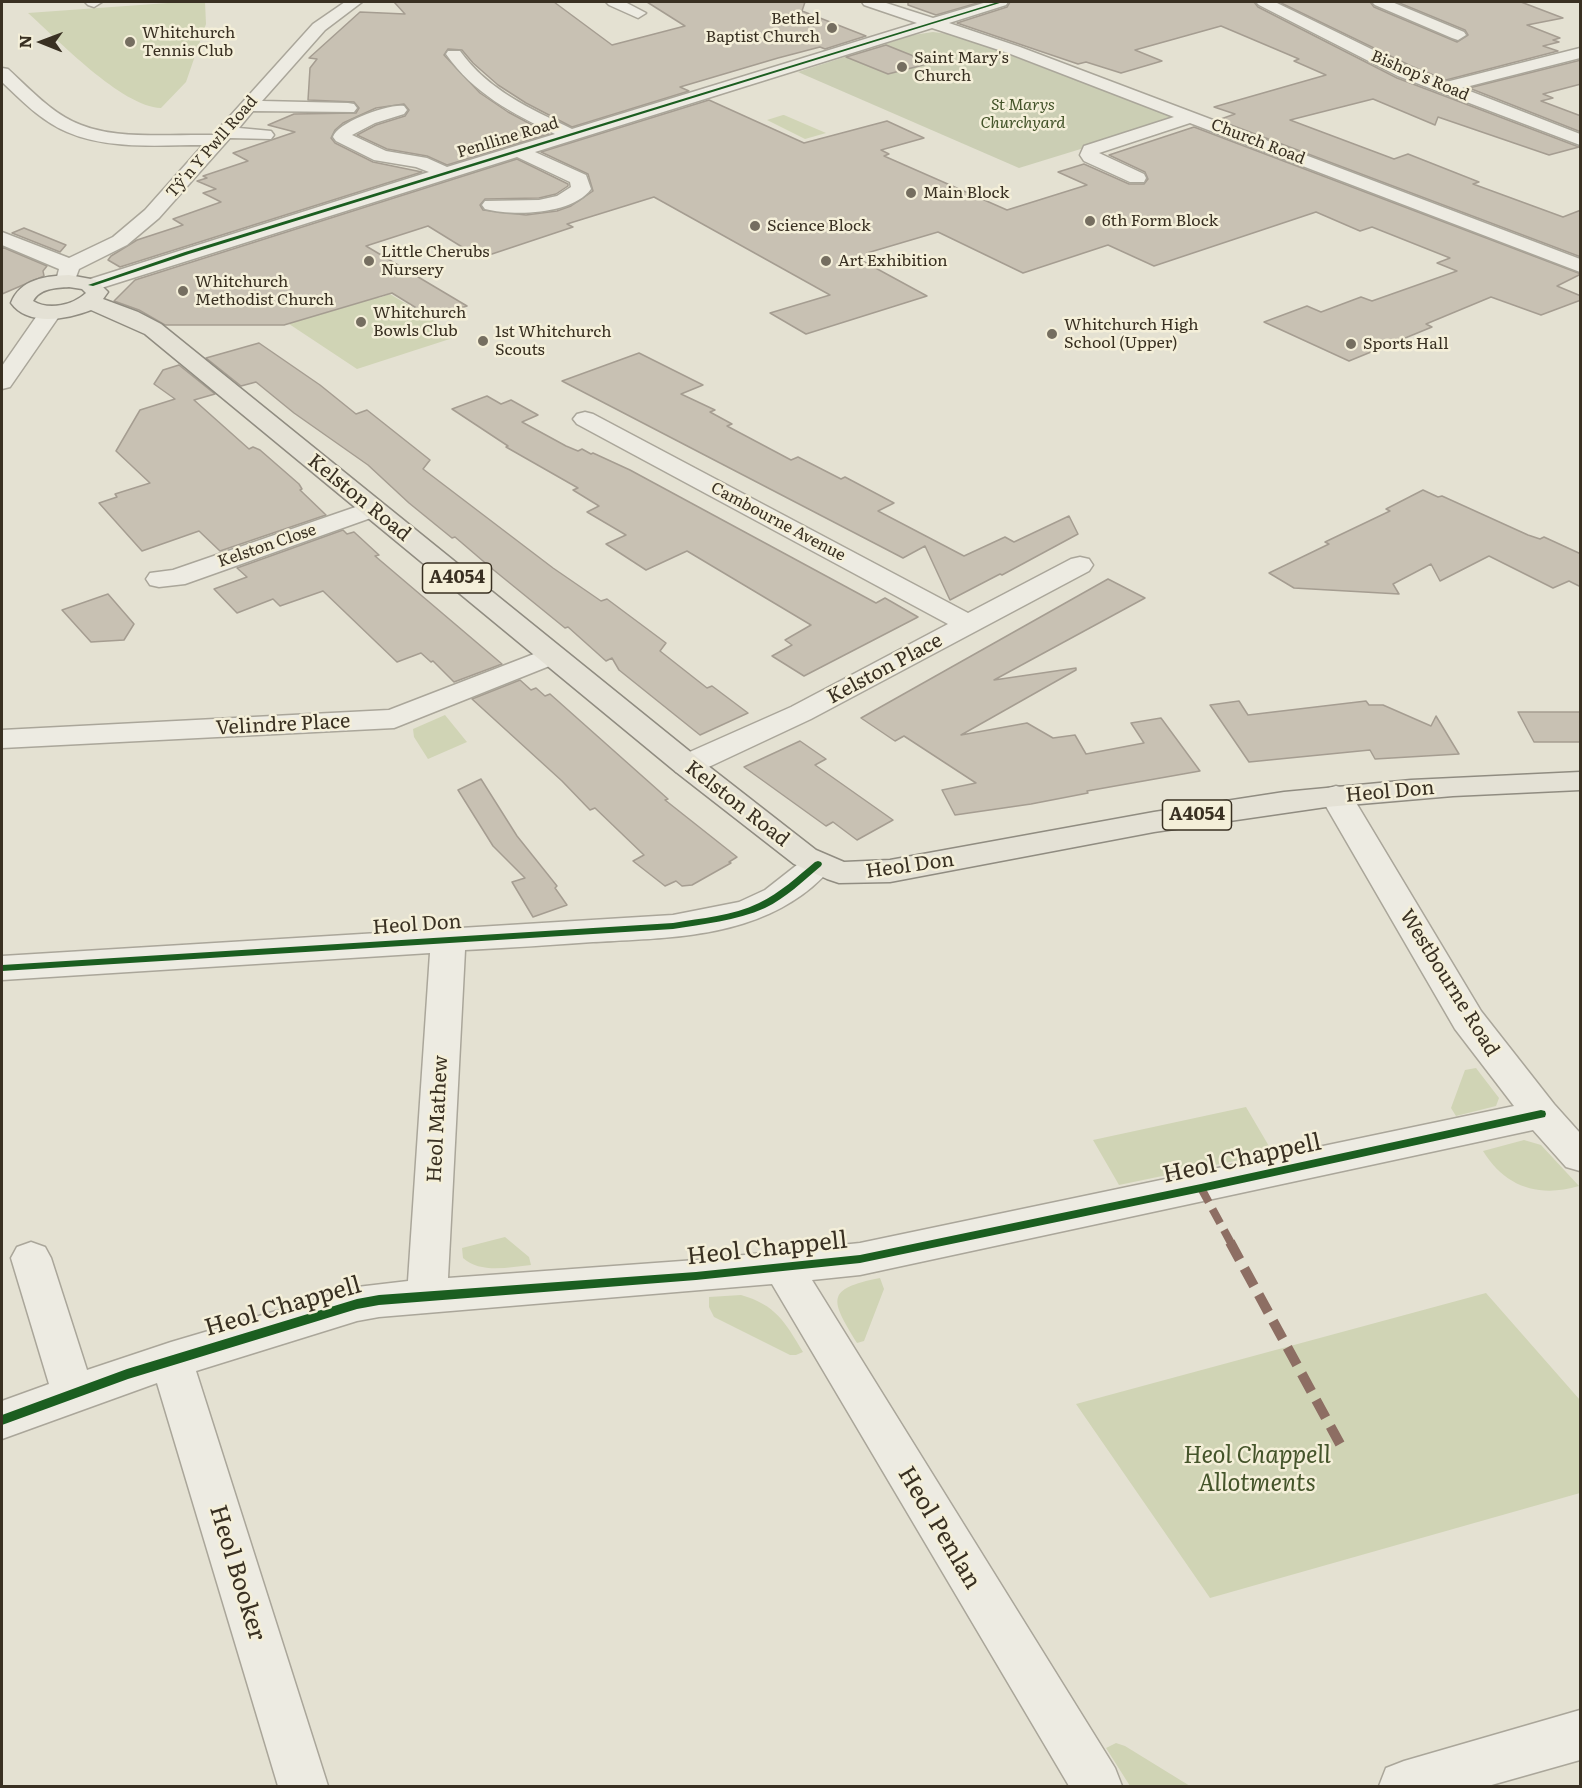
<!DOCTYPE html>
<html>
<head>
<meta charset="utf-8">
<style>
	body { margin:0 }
	#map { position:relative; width:1582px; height:1788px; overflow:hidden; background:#e4e1d2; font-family:Literata,serif }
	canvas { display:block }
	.frame { position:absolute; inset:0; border:3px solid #393022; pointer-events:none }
	.north { position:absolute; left:12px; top:12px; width:60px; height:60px; -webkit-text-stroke:4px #f4efd9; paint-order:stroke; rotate:271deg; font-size:16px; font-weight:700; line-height:24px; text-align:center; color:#393022 }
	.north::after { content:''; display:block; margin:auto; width:21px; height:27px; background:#393022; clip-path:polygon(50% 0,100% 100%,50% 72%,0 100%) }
</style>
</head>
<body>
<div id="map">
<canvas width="1582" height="1788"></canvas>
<div class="frame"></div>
<div class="north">N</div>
</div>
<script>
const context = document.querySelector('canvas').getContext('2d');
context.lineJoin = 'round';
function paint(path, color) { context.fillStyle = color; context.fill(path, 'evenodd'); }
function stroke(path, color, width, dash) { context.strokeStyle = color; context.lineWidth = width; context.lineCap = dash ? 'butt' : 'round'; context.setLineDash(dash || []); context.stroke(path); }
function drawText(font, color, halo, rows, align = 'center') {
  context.font = font + ' Literata,serif'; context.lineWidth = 5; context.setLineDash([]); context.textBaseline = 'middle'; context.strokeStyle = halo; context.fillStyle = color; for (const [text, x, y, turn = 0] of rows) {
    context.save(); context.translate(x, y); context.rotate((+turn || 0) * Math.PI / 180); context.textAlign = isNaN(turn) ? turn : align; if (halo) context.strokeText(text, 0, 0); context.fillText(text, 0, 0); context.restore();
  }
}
const green = new Path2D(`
	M 182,2 L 205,2 L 206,24 L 186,82 L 161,108 C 122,107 57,39 28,13 Z
	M 783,115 L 784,115 L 826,133 L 805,139 L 767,120 Z
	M 360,285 L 379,298 L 390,294 L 459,336 L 357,369 L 274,314 Z
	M 445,715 L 467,742 L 428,759 L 414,737 L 413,729 Z
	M 1476,1068 L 1499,1098 L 1496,1106 L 1456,1116 L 1451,1108 L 1465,1070 Z
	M 1246,1107 L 1273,1153 L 1119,1185 L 1093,1140 Z
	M 1524,1140 L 1541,1145 L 1579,1186 C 1539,1198 1505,1187 1483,1151 Z
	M 505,1237 L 529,1257 L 531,1265 C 509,1267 481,1274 463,1258 L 462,1248 Z
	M 880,1278 L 884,1289 L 864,1341 L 857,1343 C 831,1300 824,1289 880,1278 Z
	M 1486,1293 L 1580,1400 L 1580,1493 L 1210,1598 L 1076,1404 Z
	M 741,1295 C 776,1305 785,1322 803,1352 L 796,1355 L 790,1355 L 714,1317 L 709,1307 L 709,1297 Z
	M 1116,1743 L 1125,1746 L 1190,1786 L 1130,1786 L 1106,1748 Z`);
const cemetery = new Path2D(`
	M 933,32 L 957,35 L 1178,119 L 1019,168 L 798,72 L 913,35 Z`);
const building = new Path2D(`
	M 394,2 L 554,2 L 612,45 L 685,26 L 647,2 L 805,2 L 802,11 L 866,36 L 825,49 L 820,47 L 778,58 L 680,87 L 689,91 L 572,127 L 526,103 L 498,85 L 473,63 L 462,50 L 448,49 L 444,55 L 480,93 L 508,112 L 549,134 L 447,165 L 427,156 L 387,149 L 357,135 L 376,125 L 405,116 L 409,110 L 404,104 L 376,108 L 343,123 L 335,130 L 331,138 L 335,143 L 373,162 L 422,172 L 120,267 L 108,260 L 111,256 L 137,240 L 183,225 L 173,219 L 221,202 L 203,193 L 216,189 L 197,181 L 207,178 L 203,176 L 248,161 L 233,153 L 295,132 L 268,125 L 294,114 L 356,113 L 359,108 L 354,102 L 308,100 L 310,68 L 317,59 L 309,58 L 360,12 L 405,14 Z
	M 908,2 L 981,2 L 936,15 L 908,5 Z
	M 1010,2 L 1254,2 L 1258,7 L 1397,78 L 1579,147 L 1549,155 L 1438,117 L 1435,125 L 1373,99 L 1290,120 L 1394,159 L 1408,154 L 1479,182 L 1473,184 L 1563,217 L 1581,210 L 1581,257 L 1218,120 L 1235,114 L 1214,107 L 1326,75 L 1294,61 L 1299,59 L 1221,26 L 1135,50 L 1162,61 L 1121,73 L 1086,62 L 1078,64 L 957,23 L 1007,7 Z
	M 1279,2 L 1370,2 L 1374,7 L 1457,42 L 1468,35 L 1465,30 L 1397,2 L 1521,2 L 1563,18 L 1527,25 L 1560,38 L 1553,40 L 1559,42 L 1543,46 L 1558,51 L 1446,80 L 1411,66 Z
	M 886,45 L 931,63 L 888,74 L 846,57 Z
	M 1581,60 L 1581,84 L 1543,94 L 1553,98 L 1541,101 L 1581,116 L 1581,132 L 1469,88 Z
	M 709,100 L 804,143 L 887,121 L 924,138 L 881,150 L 889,154 L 884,156 L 1007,210 L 1087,185 L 1058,172 L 1084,164 L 1129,184 L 1144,184 L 1148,179 L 1145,172 L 1109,155 L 1194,127 L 1581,274 L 1557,286 L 1581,296 L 1581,300 L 1541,315 L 1491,297 L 1426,324 L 1432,327 L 1349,361 L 1264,322 L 1307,306 L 1321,312 L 1361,297 L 1372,301 L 1457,271 L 1437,263 L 1450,258 L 1372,227 L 1360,231 L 1316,212 L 1154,266 L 1108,245 L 1023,273 L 938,232 L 867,253 L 871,256 L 859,259 L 927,296 L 806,334 L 770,313 L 830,295 L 654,197 L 567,224 L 573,227 L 480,258 L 428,226 L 366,246 L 467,306 L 431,317 L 392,293 L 284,325 L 165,325 L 139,310 L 114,301 L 135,280 L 517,159 L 568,184 L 568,186 L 556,194 L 539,198 L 485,199 L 480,205 L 483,210 L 526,215 L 557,211 L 571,206 L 593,191 L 588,174 L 541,152 Z
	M 24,228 L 66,245 L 60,252 L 12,233 Z
	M 2,247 L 47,266 L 43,271 L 44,276 L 2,294 Z
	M 259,343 L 320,385 L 356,414 L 367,410 L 430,460 L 423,469 L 553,568 L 601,601 L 607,599 L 666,643 L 660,651 L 707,688 L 712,686 L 748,713 L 700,735 L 619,670 L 612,658 L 606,661 L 568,627 L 565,628 L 490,567 L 455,537 L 452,538 L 409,503 L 368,465 L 294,413 L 256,382 L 241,386 L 206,358 Z
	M 639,353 L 703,385 L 681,394 L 715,410 L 710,412 L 732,424 L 727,426 L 791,460 L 798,457 L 841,479 L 845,477 L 894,503 L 878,511 L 964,556 L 1005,537 L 1014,542 L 1069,516 L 1078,534 L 1002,575 L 1000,574 L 950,600 L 925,546 L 903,558 L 562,381 Z
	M 179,365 L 215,394 L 194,400 L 249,449 L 253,447 L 260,450 L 299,484 L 302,489 L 300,490 L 326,515 L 220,551 L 199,531 L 142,551 L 99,503 L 117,497 L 115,494 L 150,483 L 116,451 L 140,410 L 175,399 L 154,384 L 163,370 Z
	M 487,396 L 501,404 L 511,400 L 538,415 L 522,422 L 566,446 L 578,451 L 582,449 L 591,454 L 593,453 L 630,470 L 876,603 L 885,598 L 918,617 L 804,676 L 772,656 L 792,645 L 785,640 L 811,625 L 687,551 L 646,570 L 606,544 L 626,535 L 587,512 L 599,506 L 573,490 L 578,488 L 506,447 L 508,446 L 452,409 Z
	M 1423,490 L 1438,497 L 1442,496 L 1528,535 L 1540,539 L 1544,537 L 1581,554 L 1581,587 L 1569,581 L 1553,588 L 1489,556 L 1440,581 L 1431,564 L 1393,584 L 1399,594 L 1294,588 L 1269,573 L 1329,544 L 1325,542 L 1390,511 L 1386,509 Z
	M 343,530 L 347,534 L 354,532 L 379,555 L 375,556 L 502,664 L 454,682 L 433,661 L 431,662 L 421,653 L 397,662 L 323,591 L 280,606 L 273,599 L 237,613 L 214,589 L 247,577 L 237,568 Z
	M 1108,579 L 1145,598 L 994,680 L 1076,668 L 1076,670 L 961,735 L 1027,723 L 1053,738 L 1075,735 L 1086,754 L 1144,743 L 1131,723 L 1161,718 L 1200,771 L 1087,791 L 1088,793 L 1031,804 L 955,815 L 942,790 L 976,783 L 904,736 L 895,741 L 861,718 Z
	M 108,594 L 134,624 L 124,640 L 91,642 L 62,610 Z
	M 520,680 L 531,690 L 536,688 L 545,696 L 550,694 L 668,799 L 665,800 L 737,857 L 729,862 L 731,863 L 692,885 L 682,886 L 676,881 L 665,886 L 633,861 L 644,855 L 595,808 L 590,810 L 562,781 L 472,699 Z
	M 1239,701 L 1248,715 L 1366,701 L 1369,705 L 1383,705 L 1431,726 L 1436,716 L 1459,754 L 1375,759 L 1370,750 L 1249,762 L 1210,705 Z
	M 1518,712 L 1581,712 L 1581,742 L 1534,742 Z
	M 800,741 L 826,759 L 815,765 L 893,820 L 857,840 L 833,822 L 826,826 L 744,767 Z
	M 481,779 L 517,836 L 557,886 L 555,888 L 567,905 L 533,917 L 512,882 L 525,878 L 493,846 L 458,790 Z`);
const minor = new Path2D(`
	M 85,2 L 102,2 L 94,7 L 88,5 Z
	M 345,2 L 362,2 L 325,30 L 262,101 L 348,103 L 354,104 L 357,108 L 354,112 L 253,111 L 239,128 L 271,131 L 274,135 L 271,139 L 230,138 L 159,218 L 127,245 L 79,269 L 73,285 L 66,287 L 59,285 L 56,281 L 59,269 L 2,245 L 2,232 L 69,258 L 113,237 L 145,210 L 203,145 C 160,145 108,150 67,132 C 41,121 21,100 2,82 L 2,68 L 8,69 C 30,89 52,114 81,125 C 118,140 173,134 213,135 L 313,24 Z
	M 606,2 L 625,2 L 646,13 L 638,18 L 609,5 Z
	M 862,2 L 883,2 L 933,18 L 987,2 L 1008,2 L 1006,5 L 949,23 L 1020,47 L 1580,259 L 1580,272 L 1190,123 L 1099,153 L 1144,174 L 1146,178 L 1144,182 L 1130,182 L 1084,161 L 1080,155 L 1084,146 L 1174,117 L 1008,53 L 932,28 L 535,152 L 586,175 L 591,189 C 572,215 513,216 485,209 L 482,205 L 485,201 L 539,200 L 557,196 L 571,187 L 570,182 L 517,157 L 98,289 L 91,291 L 84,289 L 81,285 L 84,281 L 429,172 L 416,167 L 374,160 L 336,141 L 333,137 C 337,122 390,103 404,106 L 407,110 L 404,114 L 375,123 L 352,135 L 386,151 L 427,158 L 447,167 L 555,134 C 512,113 474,94 446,54 L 448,51 L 460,51 C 488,90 529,108 572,129 L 917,23 L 864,5 Z
	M 1256,2 L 1275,2 L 1410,68 L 1446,82 L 1580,48 L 1580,58 L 1462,88 L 1580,134 L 1580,145 L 1398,76 L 1259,5 Z
	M 1372,2 L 1392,2 L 1464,32 L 1466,35 L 1458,40 L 1452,38 L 1375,5 Z
	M 51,306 L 59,307 L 62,312 L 10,387 L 2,389 L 2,366 L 43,307 Z
	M 585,412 L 593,414 L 968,613 L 1071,559 L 1080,557 L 1089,559 L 1093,565 L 1089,571 L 811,719 L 698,772 L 687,774 L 676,772 L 672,765 L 676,758 L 791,707 L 948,624 L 577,424 L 573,419 L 577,414 Z
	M 373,501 L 382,504 L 386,509 L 382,514 L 185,584 L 159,587 L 150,585 L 146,579 L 150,573 L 173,570 Z
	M 552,647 L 562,649 L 566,655 L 562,661 L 394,728 L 2,748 L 2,730 L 389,710 Z
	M 1336,786 L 1347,789 L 1352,796 L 1481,1011 L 1554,1104 L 1580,1133 L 1580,1171 L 1566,1167 L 1533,1130 L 860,1275 L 812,1280 L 1115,1768 L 1122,1786 L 1069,1786 L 772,1284 L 379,1317 L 357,1321 L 196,1371 L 328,1786 L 278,1786 L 157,1383 L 2,1439 L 2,1401 L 49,1384 L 11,1258 L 17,1247 L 31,1242 L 45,1247 L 51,1258 L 87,1370 L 171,1342 L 357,1287 L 408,1281 L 430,953 L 2,980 L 2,956 L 673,915 L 739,902 L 765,890 L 807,857 L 818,854 L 829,857 L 834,864 C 828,873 820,880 812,887 C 751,938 669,938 593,942 C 550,945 507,948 465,950 L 448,1278 L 696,1260 L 860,1243 L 1514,1106 L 1455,1029 L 1320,796 L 1325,789 Z
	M 1580,1710 L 1580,1760 L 1488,1786 L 1379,1786 L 1386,1768 L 1404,1761 Z`);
const major = new Path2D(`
	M 69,275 L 96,280 L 108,292 L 103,299 L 138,312 L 161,324 L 698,758 L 816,850 L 844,862 L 890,860 L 1154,812 L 1284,792 L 1411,780 L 1580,772 L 1580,790 L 1453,796 L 1326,807 L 1154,832 L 890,882 L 839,883 L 827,879 L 794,864 L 676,772 L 145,334 L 91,310 C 68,319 28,327 11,303 C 20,279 46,276 69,275 ZM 69,287 L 82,289 L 86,293 C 73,305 49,311 33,301 C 40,288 56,288 69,287 Z`);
const quietFar1 = new Path2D(`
	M 1201,1188 L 1231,1243`);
const quiet = new Path2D(`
	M 1230,1242 L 1340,1444`);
const cycleway = new Path2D(`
	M 998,2 L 1003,2 L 189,254 L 93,286 L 88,285 L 185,252 Z
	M 818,861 L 821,862 L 822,864 L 821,866 C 803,881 786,898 765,908 C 736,921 703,924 673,929 L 2,971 L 2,965 L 673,923 C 702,918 732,916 759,903 C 780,893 797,877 815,862 Z
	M 1541,1110 L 1545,1111 L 1546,1114 L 1545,1117 L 1201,1192 L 860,1263 L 696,1280 L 379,1305 L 357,1309 L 128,1379 L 2,1425 L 2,1415 L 127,1369 L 357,1299 L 379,1295 L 696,1272 L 860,1255 L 1201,1184 Z`);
const markers = [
	[832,28,6,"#756e60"],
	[130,42,6,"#756e60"],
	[902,67,6,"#756e60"],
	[911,193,6,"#756e60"],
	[1090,221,6,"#756e60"],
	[755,226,6,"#756e60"],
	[369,261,6,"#756e60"],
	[826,261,6,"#756e60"],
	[183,291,6,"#756e60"],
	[361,322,6,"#756e60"],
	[1052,334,6,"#756e60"],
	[483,341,6,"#756e60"],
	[1351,344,6,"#756e60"]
];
const farPoinames = [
	["Bethel",820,19,"right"],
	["Baptist Church",820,37,"right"],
	["Whitchurch",142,33],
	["Tennis Club",142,51],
	["Saint Mary's",914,58],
	["Church",914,76],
	["Main Block",923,193],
	["6th Form Block",1102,221],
	["Science Block",767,226],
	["Little Cherubs",381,252],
	["Nursery",381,270],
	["Art Exhibition",838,261],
	["Whitchurch",195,282],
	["Methodist Church",195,300],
	["Whitchurch",373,313],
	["Bowls Club",373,331],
	["Whitchurch High",1064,325],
	["School (Upper)",1064,343],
	["1st Whitchurch",495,332],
	["Scouts",495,350],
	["Sports Hall",1363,344]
];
const farStreetnames = [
	["Bishop's Road",1420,76,23],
	["Penlline Road",508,138,-17],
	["Church Road",1258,142,21],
	["Tŷ'n Y Pwll Road",212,147,-49],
	["Cambourne Avenue",778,522,28],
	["Kelston Close",267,546,-19]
];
const farParknames = [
	["St Marys",1023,105],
	["Churchyard",1023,123]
];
const shields = [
	[457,578,69],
	[1197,815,69]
];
const shieldNames = [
	["A4054",457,578],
	["A4054",1197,815]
];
const streetNames = [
	["Kelston Road",359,498,39],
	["Kelston Place",885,669,-28],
	["Velindre Place",283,725,-3],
	["Heol Don",1390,792,-5],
	["Kelston Road",737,804,38],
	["Heol Don",910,866,-8],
	["Heol Don",417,925,-4],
	["Westbourne Road",1449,983,58],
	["Heol Mathew",438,1119,-87]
];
const nearStreetnames = [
	["Heol Chappell",1242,1159,-12],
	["Heol Chappell",767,1249,-6],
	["Heol Chappell",283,1307,-16],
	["Heol Penlan",939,1528,59],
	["Heol Booker",237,1573,73]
];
const nearParknames = [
	["Heol Chappell",1257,1456],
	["Allotments",1257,1484]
];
paint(green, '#d0d4b5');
paint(cemetery, '#cbceb4');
paint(building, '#c8c1b3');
stroke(building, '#a59d91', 1.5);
stroke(minor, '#aaa69a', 3);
stroke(major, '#908c81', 3);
paint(minor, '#edebe2');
paint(major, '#e4e1d5');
stroke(quietFar1, '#8d6e63', 8, [16, 8]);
stroke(quiet, '#8d6e63', 10, [20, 10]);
paint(cycleway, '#1b5e20');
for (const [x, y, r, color] of markers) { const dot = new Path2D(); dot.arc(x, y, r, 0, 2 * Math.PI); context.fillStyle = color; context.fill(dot); stroke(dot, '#f4efd9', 2); }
drawText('16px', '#393022', '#f4efd9', farPoinames, 'left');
drawText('16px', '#393022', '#f4efd9', farStreetnames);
drawText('italic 16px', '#44542a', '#f4efd9', farParknames);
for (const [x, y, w] of shields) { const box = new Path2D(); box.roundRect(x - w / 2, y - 15, w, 30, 4.5); context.fillStyle = '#f4efd9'; context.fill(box); stroke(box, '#393022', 1.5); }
drawText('bold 18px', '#393022', null, shieldNames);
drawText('20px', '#393022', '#f4efd9', streetNames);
drawText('24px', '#393022', '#f4efd9', nearStreetnames);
drawText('italic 24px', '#44542a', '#f4efd9', nearParknames);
</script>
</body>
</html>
